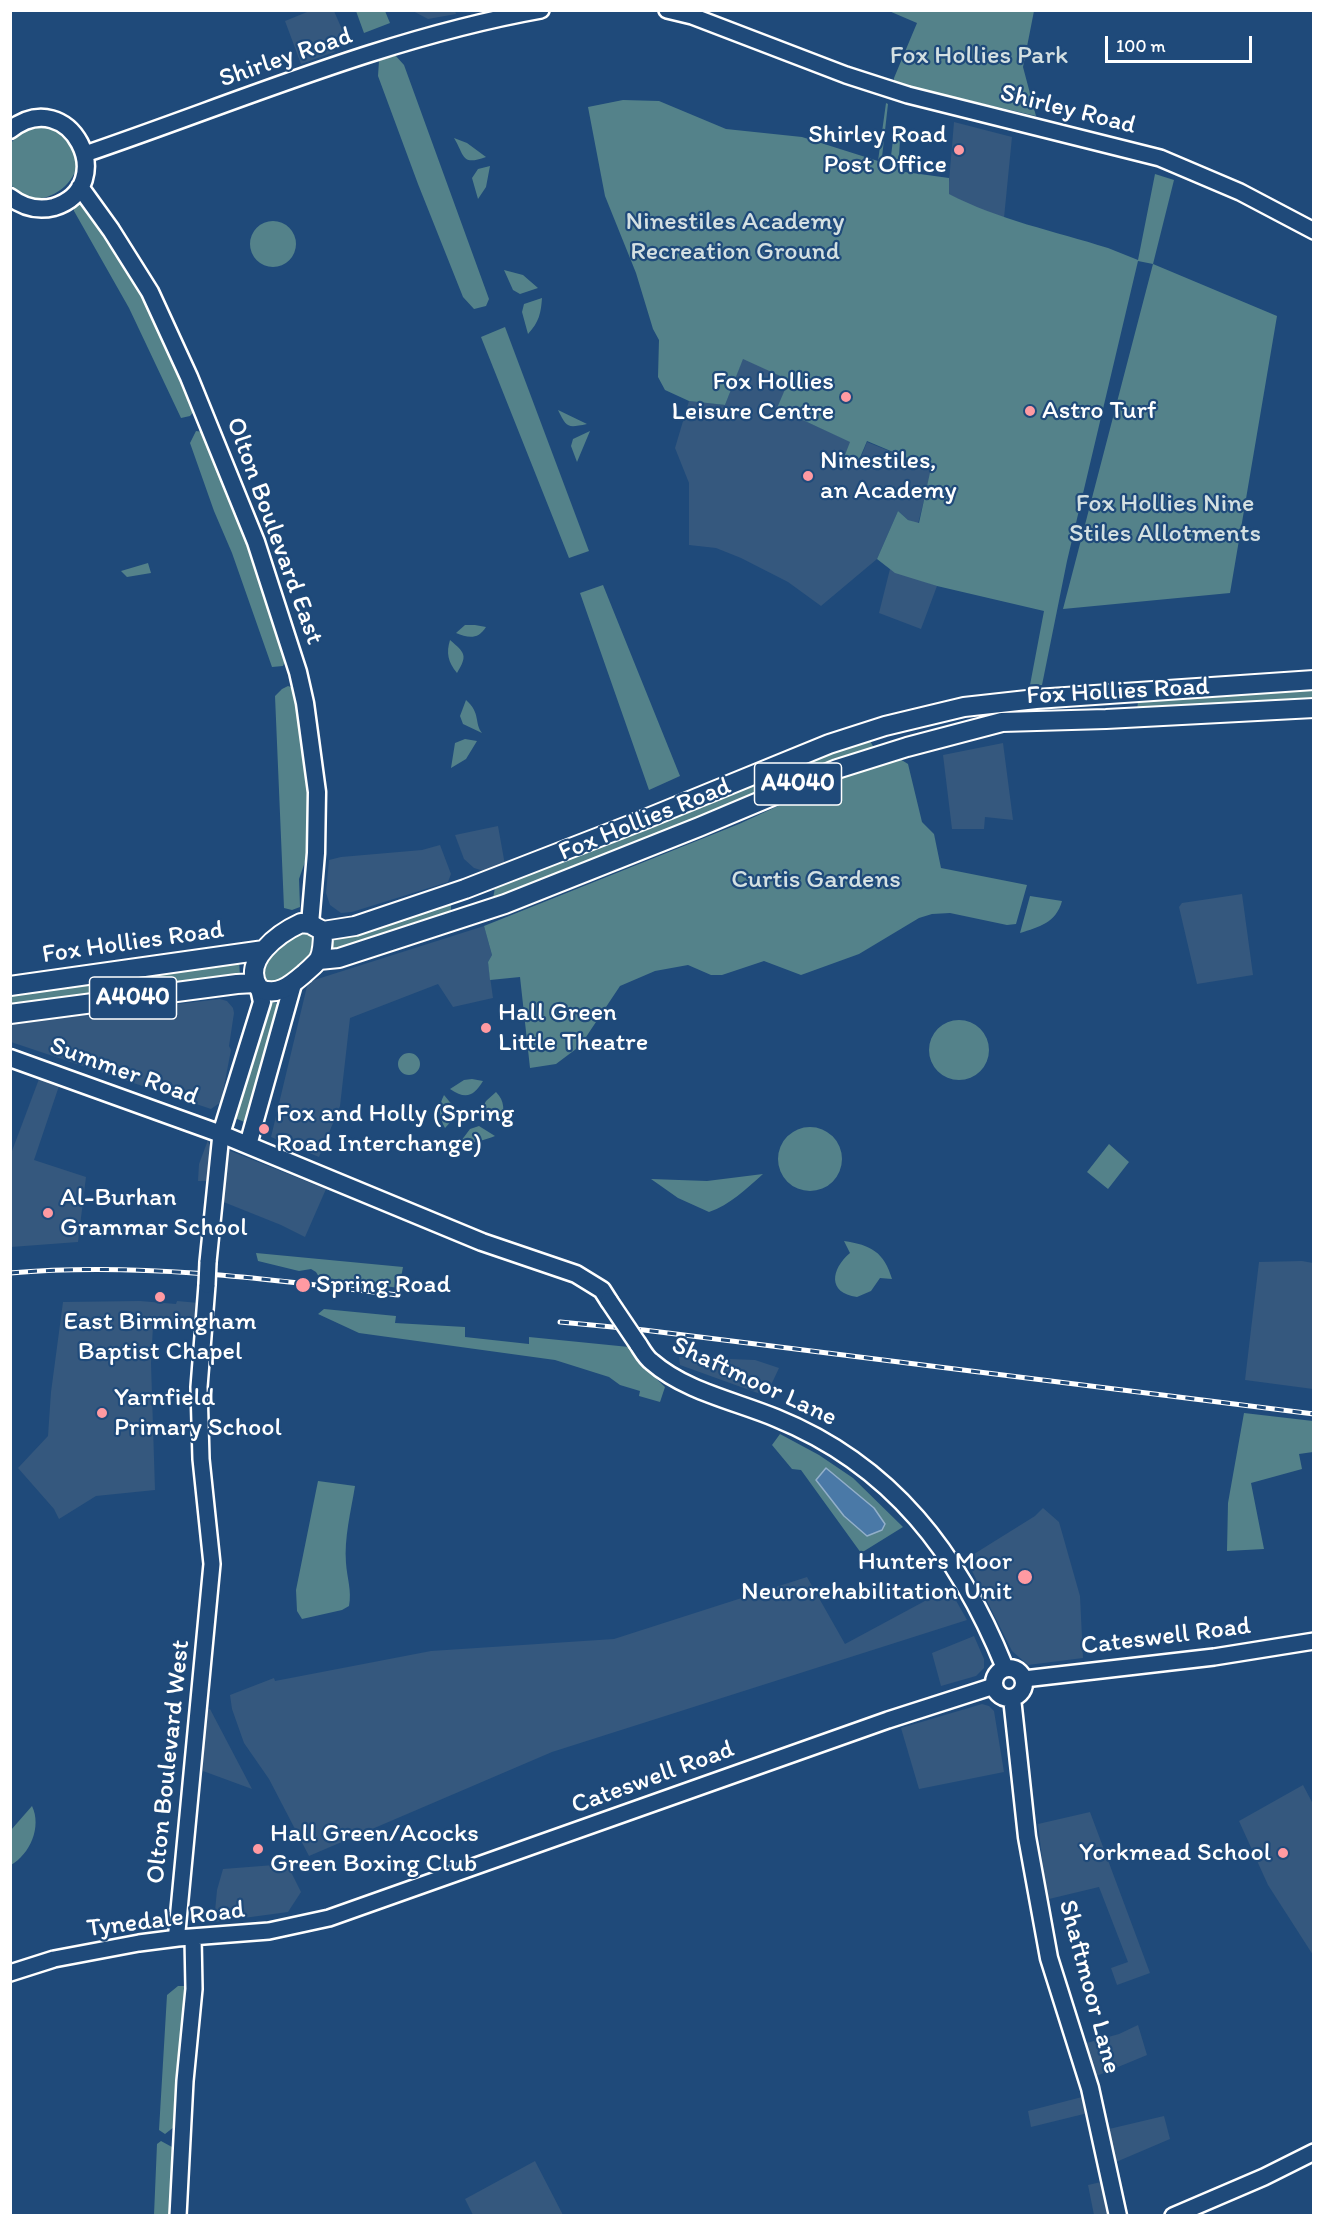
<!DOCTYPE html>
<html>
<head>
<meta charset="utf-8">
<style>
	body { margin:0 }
	#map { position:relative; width:1324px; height:2226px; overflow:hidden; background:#1f4a7a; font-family:Itim,sans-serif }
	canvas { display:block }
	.frame { position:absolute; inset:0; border:12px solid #fff; pointer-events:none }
	.scale { position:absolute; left:1105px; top:36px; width:147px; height:27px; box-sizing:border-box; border:3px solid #fff; border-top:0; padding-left:8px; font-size:18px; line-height:21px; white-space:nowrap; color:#fff; -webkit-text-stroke:4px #1f4a7a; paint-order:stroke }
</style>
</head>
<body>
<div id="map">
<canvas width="1324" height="2226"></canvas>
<div class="frame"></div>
<div class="scale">100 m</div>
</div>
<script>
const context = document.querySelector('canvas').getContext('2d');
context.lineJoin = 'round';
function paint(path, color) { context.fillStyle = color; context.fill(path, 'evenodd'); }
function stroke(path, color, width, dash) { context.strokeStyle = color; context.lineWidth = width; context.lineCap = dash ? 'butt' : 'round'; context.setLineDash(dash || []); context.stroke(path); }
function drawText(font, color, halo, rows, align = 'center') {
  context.font = font + ' Itim,sans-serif'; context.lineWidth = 4.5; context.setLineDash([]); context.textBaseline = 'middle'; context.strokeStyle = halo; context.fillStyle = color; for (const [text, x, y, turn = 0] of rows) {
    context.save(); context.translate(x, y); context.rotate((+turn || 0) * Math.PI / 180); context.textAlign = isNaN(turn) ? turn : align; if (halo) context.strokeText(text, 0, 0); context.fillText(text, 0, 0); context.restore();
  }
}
const built = new Path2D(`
	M 312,10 L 334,11 L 344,34 L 334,52 L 301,64 L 285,21 Z
	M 413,11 L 455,11 L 456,14 L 428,19 Z
	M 954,122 L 1012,137 L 1004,218 L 969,205 L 948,194 Z
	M 743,358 L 790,380 L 777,408 L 851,442 L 843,460 L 857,467 L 867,442 L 932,468 L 918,524 L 908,520 L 898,511 L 877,559 L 821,606 L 788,582 L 741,558 L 716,548 L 689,545 L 689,483 L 675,448 L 689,401 L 725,405 Z
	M 890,569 L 937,586 L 921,629 L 879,613 Z
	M 1003,743 L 1013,820 L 985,817 L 984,829 L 952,829 L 943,755 Z
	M 498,826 L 505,865 L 487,872 L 474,868 L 464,859 L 455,835 Z
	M 440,845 L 451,874 L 448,882 L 352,912 L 341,913 L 330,905 L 326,893 L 329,860 L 341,857 L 422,850 Z
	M 1242,894 L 1253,975 L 1197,984 L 1179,907 L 1182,903 Z
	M 484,926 L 492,955 L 488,962 L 493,998 L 453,1007 L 438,984 L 350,1018 L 340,1106 L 319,1157 L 271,1137 L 308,982 Z
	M 220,999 L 227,1001 L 233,1008 L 234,1013 L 229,1046 L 231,1050 L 221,1102 L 211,1109 L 11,1042 L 11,1024 Z
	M 39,1079 L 59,1086 L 34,1160 L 86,1177 L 78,1242 L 11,1247 L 11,1151 L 12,1151 Z
	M 208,1140 L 210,1147 L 207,1181 L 198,1181 L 199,1164 Z
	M 228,1150 L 326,1189 L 305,1237 L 281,1225 L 221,1201 L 224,1155 Z
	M 1302,1261 L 1313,1263 L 1313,1389 L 1245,1380 L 1259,1262 Z
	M 140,1301 L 176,1304 L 177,1301 L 199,1303 L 197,1328 L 153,1326 L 151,1363 L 155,1490 L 96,1496 L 59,1519 L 54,1509 L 18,1468 L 48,1436 L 51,1392 L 63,1302 Z
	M 679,1357 L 755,1360 L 779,1368 L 766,1396 L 680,1365 Z
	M 1043,1508 L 1059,1522 L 1080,1596 L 1083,1658 L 1028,1665 L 1012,1651 L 966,1559 L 1035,1516 Z
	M 807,1577 L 845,1644 L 949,1588 L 967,1620 L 552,1752 L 309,1856 L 269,1779 L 244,1743 L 232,1709 L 230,1695 L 274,1678 L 275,1681 L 431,1651 L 614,1639 Z
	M 974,1636 L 984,1659 L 984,1668 L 976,1676 L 941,1686 L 932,1653 Z
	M 982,1704 L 989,1706 L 994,1711 L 1004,1772 L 919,1789 L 901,1728 Z
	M 210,1709 L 252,1789 L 203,1771 L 205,1710 Z
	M 1303,1785 L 1313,1804 L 1313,1955 L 1268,1885 L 1239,1821 Z
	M 1090,1812 L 1150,1973 L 1117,1985 L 1111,1968 L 1128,1962 L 1099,1887 L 1049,1899 L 1045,1883 L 1038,1824 Z
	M 287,1864 L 301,1892 L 288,1912 L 214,1922 L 217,1890 L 223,1869 Z
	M 1138,2025 L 1147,2055 L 1094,2077 L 1083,2044 L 1119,2034 Z
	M 1082,2097 L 1088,2113 L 1031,2127 L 1028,2111 Z
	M 1164,2116 L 1170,2139 L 1116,2162 L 1109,2129 Z
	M 535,2161 L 563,2215 L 473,2215 L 465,2199 Z
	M 1101,2182 L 1107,2215 L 1094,2215 L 1088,2185 Z`);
const green = new Path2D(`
	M 356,11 L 385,11 L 390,23 L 364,33 Z
	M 889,11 L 1034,11 L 1023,67 L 1036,116 L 894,83 L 894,78 L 917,23 Z
	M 395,55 L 404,65 L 489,299 L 486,306 L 474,309 L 463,297 L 418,184 L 378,76 L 379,61 Z
	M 623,100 L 659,101 L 726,129 L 802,137 L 878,161 L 886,103 L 888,104 L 881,166 L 885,173 L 889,172 L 895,124 L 901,125 L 898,171 L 949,178 L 949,194 C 999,220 1054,231 1108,248 C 1118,252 1128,256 1138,260 L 1155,174 L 1174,180 L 1153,264 L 1277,316 L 1230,593 L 1063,609 L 1153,264 L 1138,261 L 1067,561 L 1042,685 L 1030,685 L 1044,611 L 937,586 L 895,573 L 877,559 L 898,511 L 908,520 L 919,523 L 931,468 L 867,441 L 856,467 L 843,460 L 850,442 L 777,408 L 789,380 L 743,359 L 725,405 L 689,401 L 665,390 L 658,377 L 659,340 L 653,329 L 636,273 L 605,196 L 588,107 Z
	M 38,125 L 66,131 C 69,138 77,149 78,157 C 79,190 30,216 11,184 L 10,144 L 20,133 Z
	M 454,138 L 467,143 L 486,157 C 461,166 465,156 454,138 Z
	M 490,166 L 486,187 L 478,199 L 472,178 L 478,169 Z
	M 80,202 L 87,205 L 145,296 L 195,410 L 190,416 L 181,418 L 129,308 L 74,211 L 74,205 Z
	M250 244a23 23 0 1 1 46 0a23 23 0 1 1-46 0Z
	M 504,270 L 523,275 L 538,288 L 520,294 L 513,290 Z
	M 542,298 C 541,313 539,322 528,334 L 522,312 L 524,304 Z
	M 505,327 L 589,551 L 569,558 L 481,337 Z
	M 558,410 L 587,424 C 567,428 567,428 558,410 Z
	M 196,431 L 203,432 L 249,544 L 286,658 L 283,666 L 272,667 L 232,553 L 214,511 L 190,443 Z
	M 590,431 L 577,462 L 571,446 L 573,439 Z
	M 148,563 L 151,573 L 127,577 L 121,571 Z
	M 603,585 L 680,776 L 649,790 L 580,593 Z
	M 465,625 L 475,625 L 486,627 C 478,640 468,638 456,633 Z
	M 450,640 C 465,653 468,655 457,673 C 448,662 446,653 450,640 Z
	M 1313,684 L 1313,702 L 1137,710 L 1138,702 L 1148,696 Z
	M 288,686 L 296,689 L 311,790 L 307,856 L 299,879 L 300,907 L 292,910 L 284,908 L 275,696 L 282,689 Z
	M 466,700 C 481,713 474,723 482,733 L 463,724 L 460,716 Z
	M 868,737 L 874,748 L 868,752 L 497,901 L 493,898 L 495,888 L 572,853 Z
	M 465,739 L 477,741 L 466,759 L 451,768 L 455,743 Z
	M 900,759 L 908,764 L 922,822 L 934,834 L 941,868 L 1027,885 L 1016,924 L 1007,925 L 950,913 L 932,914 L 919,918 L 859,954 L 801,975 L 764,961 L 722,975 L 711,975 L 688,965 L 655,971 L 620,986 L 580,1046 L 556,1064 L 530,1068 L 520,977 L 490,980 L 488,962 L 492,955 L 484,926 L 739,824 L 845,775 Z
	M 1030,896 L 1062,901 C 1056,923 1039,927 1020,933 Z
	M 445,902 L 451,905 L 451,913 L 447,918 L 332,951 L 330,938 Z
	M 298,927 L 315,936 L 318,943 L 308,964 L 273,985 L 261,979 L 260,960 Z
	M 239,960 L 240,976 L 11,1010 L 11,992 Z
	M 271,1001 L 280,1005 L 249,1124 L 235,1118 L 267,1002 Z
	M929 1050a30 30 0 1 1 60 0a30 30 0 1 1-60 0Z
	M398 1064a11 11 0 1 1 22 0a11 11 0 1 1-22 0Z
	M 472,1079 L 483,1081 C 474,1096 466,1100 450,1089 L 464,1080 Z
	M 496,1092 C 505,1101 504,1110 502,1122 L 487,1115 L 483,1107 L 486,1101 Z
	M 444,1095 L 454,1107 L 455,1117 L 445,1128 C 439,1117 438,1106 444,1095 Z
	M 479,1126 L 495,1136 C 484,1140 472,1145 461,1141 L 470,1129 Z
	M778 1159a32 32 0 1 1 64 0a32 32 0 1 1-64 0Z
	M 1109,1144 L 1129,1162 L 1108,1189 L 1087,1172 Z
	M 763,1174 C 746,1189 730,1205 709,1212 L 678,1198 L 651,1179 L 707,1181 Z
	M 844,1241 C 871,1245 884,1252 892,1279 L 880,1278 L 871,1291 L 857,1297 C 827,1293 831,1269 850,1253 Z
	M 256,1253 L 403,1267 L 399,1288 L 319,1277 L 316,1272 L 311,1269 L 299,1271 L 258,1261 Z
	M 324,1309 L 396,1316 L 395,1323 L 465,1327 L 465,1337 L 529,1344 L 529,1337 L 629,1347 L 636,1359 L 665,1387 L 660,1402 L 639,1396 L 640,1391 L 620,1385 L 609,1377 L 555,1360 L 359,1333 L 318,1314 Z
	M 1244,1413 L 1313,1421 L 1313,1452 L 1299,1454 L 1302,1469 L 1251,1483 L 1264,1549 L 1227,1551 L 1228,1503 Z
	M 780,1434 L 819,1455 L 853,1478 L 903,1527 L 861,1553 L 801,1470 L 792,1469 L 772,1445 Z
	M 318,1481 L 355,1486 C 351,1511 344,1538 346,1563 C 347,1578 352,1591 349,1606 L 342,1610 L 302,1619 L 297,1611 L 296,1590 Z
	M 32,1806 C 42,1827 30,1854 11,1865 L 11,1830 Z
	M 178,1986 L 187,1986 L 174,2127 L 165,2134 L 159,2130 L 167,1995 Z
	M 161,2141 L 172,2147 L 170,2215 L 154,2215 L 157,2144 Z`);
const water = new Path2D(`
	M 826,1468 L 874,1508 L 885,1524 L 882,1530 L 867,1536 L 844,1516 L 816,1480 Z`);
const tertiary = new Path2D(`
	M 667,10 L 692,16 L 846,75 L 908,95 L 1160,158 L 1240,192 L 1314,231
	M 85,154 C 235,103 384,38 541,10
	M 208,1262 L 221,1134
	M 1024,1679 L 1214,1657 L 1314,1641
	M 178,1938 L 177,1931 L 212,1564 L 201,1459 L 199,1387 L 207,1285
	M 10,1973 L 54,1959 L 139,1943 L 178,1938 L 269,1931 L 329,1918 L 888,1720 L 994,1686
	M 178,2216 L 185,2081 L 194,1989 L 193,1937
	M 1173,2216 L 1264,2177 L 1314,2152`);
const secondary = new Path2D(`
	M 10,130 C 70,83 121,186 54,207 C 38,211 23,207 10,197
	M 80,187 L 111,230 L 150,292 L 189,377 L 256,542 L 298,672 L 305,703 L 317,792 L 316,853 L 310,924
	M 10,1058 L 221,1134 L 482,1242 L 576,1274 L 602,1290 L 609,1301
	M 221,1134 L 262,1002 L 259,988
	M 248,1145 L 293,984
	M 638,1344 C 642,1350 646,1358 652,1362 C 685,1391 735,1401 776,1418 C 892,1465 959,1554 1005,1668
	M994 1683a15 15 0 1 1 30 0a15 15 0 1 1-30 0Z
	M 1012,1698 L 1027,1837 L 1049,1958 L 1090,2088 L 1118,2216`);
const primary = new Path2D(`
	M 301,923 L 310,924 L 323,931 C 323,940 323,951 319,959 C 316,964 309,969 305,973 C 292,984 277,998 259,988 C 240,961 279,933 301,923 Z
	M 323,931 L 355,926 L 465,889 L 643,820 L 829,744 L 885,726 L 964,707 L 1036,699 L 1314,680
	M 319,960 L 339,958 L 505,904 L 699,827 L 837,769 L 907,747 L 1002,722 L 1106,719 L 1314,708
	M 10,986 L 264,950
	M 10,1014 L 237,984 L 255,983`);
const rail = new Path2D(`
	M 10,1273 C 141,1262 269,1279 398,1295
	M 560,1322 L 644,1330 L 1314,1414`);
const tertiaryBridge = new Path2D(`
	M 207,1285 L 208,1262`);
const secondaryBridge = new Path2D(`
	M 609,1301 L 638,1344`);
const markers = [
	[959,150,6,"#ff9aa2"],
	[846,397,6,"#ff9aa2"],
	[1030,411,6,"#ff9aa2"],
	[808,476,6,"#ff9aa2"],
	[486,1028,6,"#ff9aa2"],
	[264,1129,6,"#ff9aa2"],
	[48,1213,6,"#ff9aa2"],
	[303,1285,8,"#ff9aa2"],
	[160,1297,6,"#ff9aa2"],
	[102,1413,6,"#ff9aa2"],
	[1025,1577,8,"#ff9aa2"],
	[258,1849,6,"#ff9aa2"],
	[1283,1853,6,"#ff9aa2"]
];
const shields = [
	[798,784,87],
	[133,998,87]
];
const shieldNames = [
	["A4040",798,784],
	["A4040",133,998]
];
const parkNames = [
	["Fox Hollies Park",979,56],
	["Ninestiles Academy",735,222],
	["Recreation Ground",735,252],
	["Fox Hollies Nine",1165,504],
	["Stiles Allotments",1165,534],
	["Curtis Gardens",816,880]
];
const streetNames = [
	["Shirley Road",286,58,-19],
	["Shirley Road",1068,110,14],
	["Olton Boulevard East",274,531,70],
	["Fox Hollies Road",1118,692,-3],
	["Fox Hollies Road",645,820,-22],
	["Fox Hollies Road",133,943,-8],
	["Summer Road",124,1072,20],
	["Shaftmoor Lane",754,1382,25],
	["Cateswell Road",1166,1637,-7],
	["Olton Boulevard West",169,1762,-84],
	["Cateswell Road",653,1778,-20],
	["Tynedale Road",166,1920,-7],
	["Shaftmoor Lane",1089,1987,75]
];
const poiNames = [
	["Shirley Road",947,135,"right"],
	["Post Office",947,165,"right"],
	["Fox Hollies",834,382,"right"],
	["Leisure Centre",834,412,"right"],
	["Astro Turf",1042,411],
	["Ninestiles,",820,461],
	["an Academy",820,491],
	["Hall Green",498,1013],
	["Little Theatre",498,1043],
	["Fox and Holly (Spring",276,1114],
	["Road Interchange)",276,1144],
	["Al-Burhan",60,1198],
	["Grammar School",60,1228],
	["Spring Road",316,1285],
	["East Birmingham",160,1322,"center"],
	["Baptist Chapel",160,1352,"center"],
	["Yarnfield",114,1398],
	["Primary School",114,1428],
	["Hunters Moor",1012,1562,"right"],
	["Neurorehabilitation Unit",1012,1592,"right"],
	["Hall Green/Acocks",270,1834],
	["Green Boxing Club",270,1864],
	["Yorkmead School",1271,1853,"right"]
];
paint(built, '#35587e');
paint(green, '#54828a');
paint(water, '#4a79a7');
stroke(water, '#92afca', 1.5);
stroke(tertiary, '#fff', 20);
stroke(secondary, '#fff', 21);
stroke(primary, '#fff', 22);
stroke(tertiary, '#1f4a7a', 15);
stroke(secondary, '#1f4a7a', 16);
stroke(primary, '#1f4a7a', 18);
stroke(rail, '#fff', 5);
stroke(rail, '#1f4a7a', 3, [9]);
stroke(tertiaryBridge, '#fff', 20, []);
stroke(secondaryBridge, '#fff', 21, []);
stroke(tertiaryBridge, '#1f4a7a', 15);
stroke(secondaryBridge, '#1f4a7a', 16);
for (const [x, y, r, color] of markers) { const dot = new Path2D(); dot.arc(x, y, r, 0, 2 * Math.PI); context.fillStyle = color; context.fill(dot); stroke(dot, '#1f4a7a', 2); }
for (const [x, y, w] of shields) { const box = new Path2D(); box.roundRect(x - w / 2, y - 21, w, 42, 4.5); context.fillStyle = '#1f4a7a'; context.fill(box); stroke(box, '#fff', 1.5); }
drawText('bold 24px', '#fff', null, shieldNames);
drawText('26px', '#d4e0e2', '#1f4a7a', parkNames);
drawText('26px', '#fff', '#1f4a7a', streetNames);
drawText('26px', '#fff', '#1f4a7a', poiNames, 'left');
</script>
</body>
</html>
